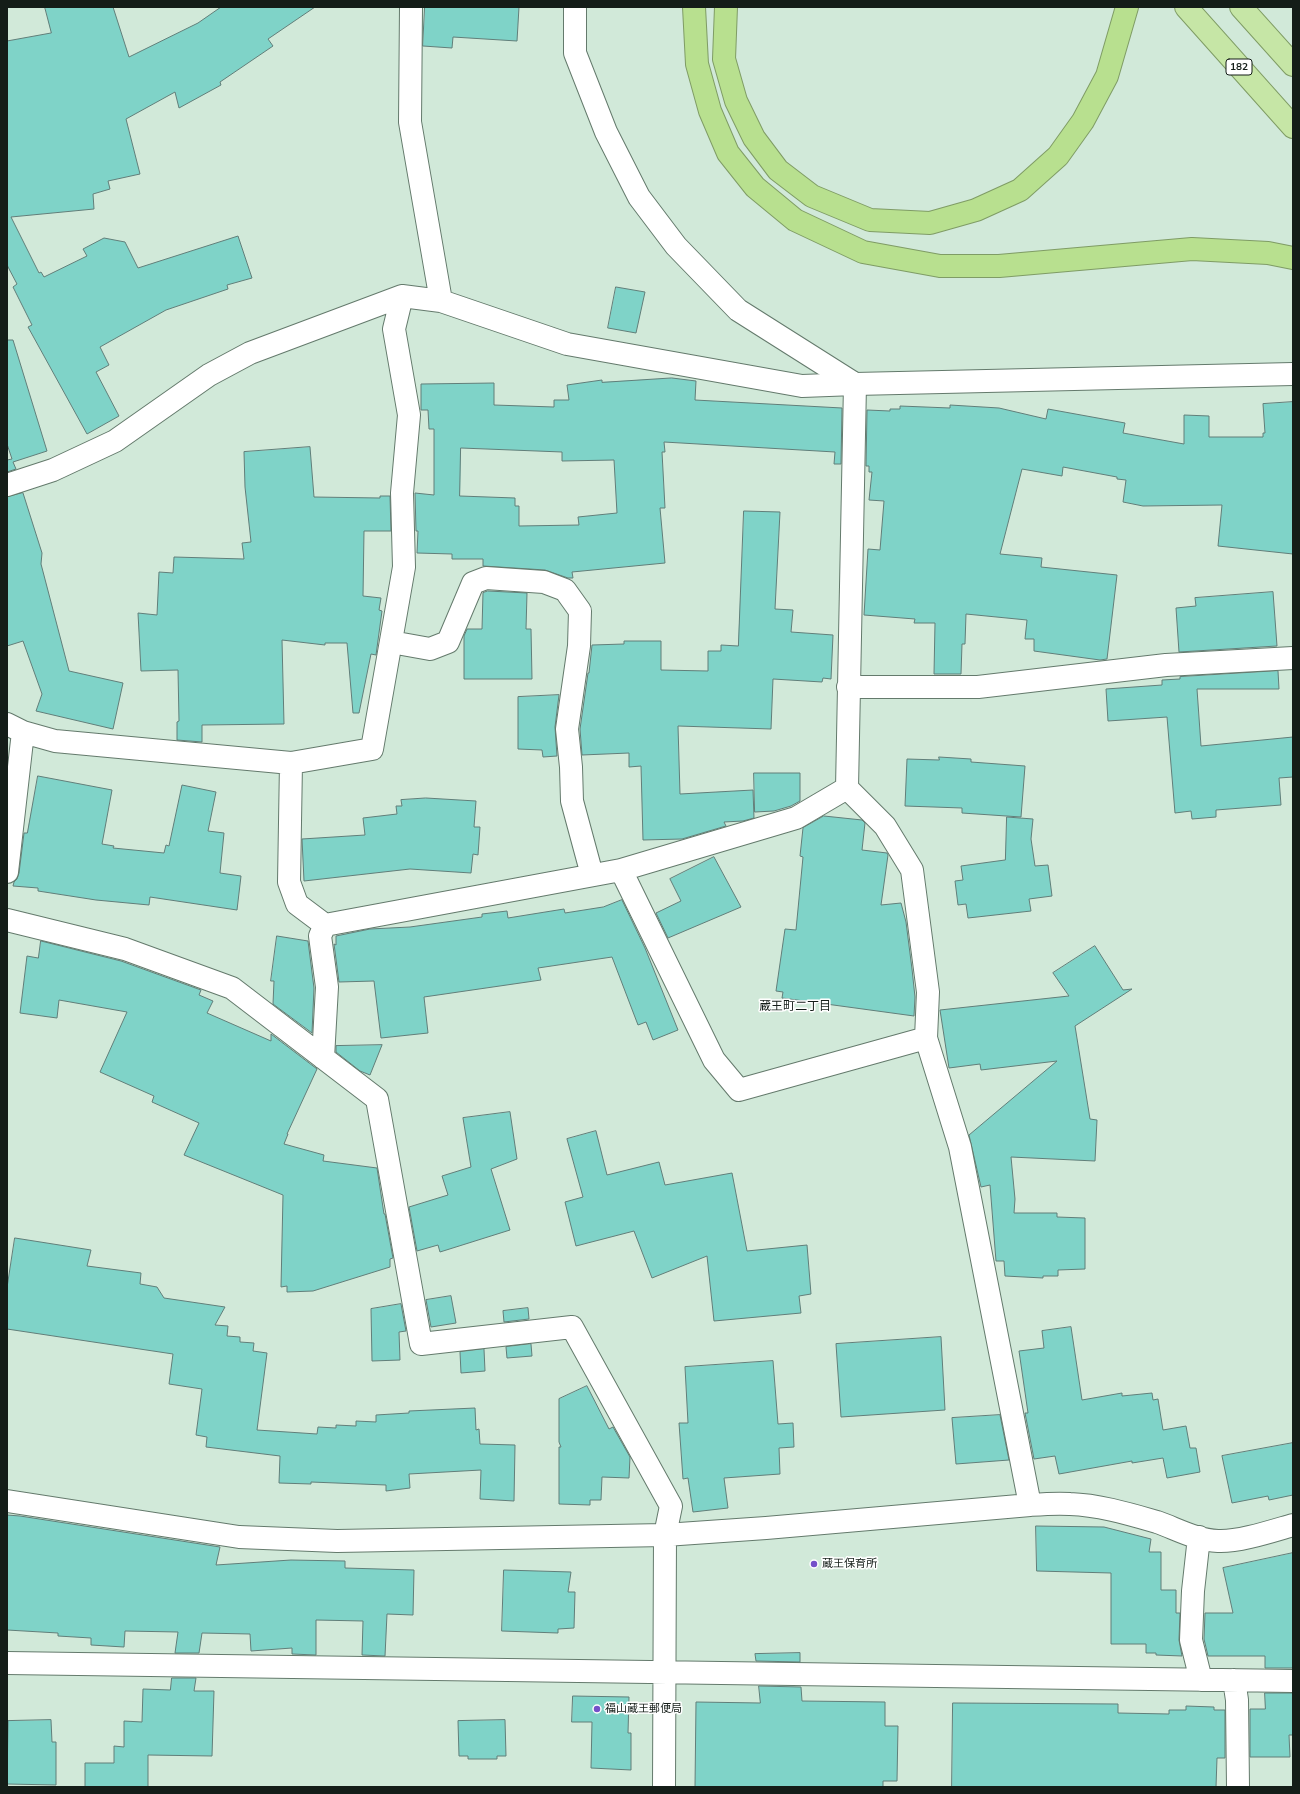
<!DOCTYPE html>
<html>
<head>
<meta charset="utf-8">
<style>
	body { margin:0 }
	#map { position:relative; width:1300px; height:1794px; overflow:hidden; background:#d1e9d9; font-family:Mulish,sans-serif }
	canvas { display:block }
	.frame { position:absolute; inset:0; border:8px solid #141d18; pointer-events:none }
</style>
</head>
<body>
<div id="map">
<canvas width="1300" height="1794"></canvas>
<div class="frame"></div>
</div>
<script>
const context = document.querySelector('canvas').getContext('2d');
context.lineJoin = 'round';
function paint(path, color) { context.fillStyle = color; context.fill(path, 'evenodd'); }
function stroke(path, color, width, dash) { context.strokeStyle = color; context.lineWidth = width; context.lineCap = dash ? 'butt' : 'round'; context.setLineDash(dash || []); context.stroke(path); }
function drawText(font, color, halo, rows, align = 'center') {
  context.font = font + ' Mulish,"Noto Sans JP",sans-serif'; context.lineWidth = 3; context.setLineDash([]); context.textBaseline = 'middle'; context.strokeStyle = halo; context.fillStyle = color; for (const [text, x, y, turn = 0] of rows) {
    context.save(); context.translate(x, y); context.rotate((+turn || 0) * Math.PI / 180); context.textAlign = isNaN(turn) ? turn : align; if (halo) context.strokeText(text, 0, 0); context.fillText(text, 0, 0); context.restore();
  }
}
const building = new Path2D(`
	M 45,7 L 113,7 L 129,57 L 198,23 L 221,7 L 315,7 L 268,39 L 273,46 L 220,82 L 221,85 L 179,108 L 175,92 L 126,119 L 140,174 L 108,181 L 110,189 L 93,194 L 94,209 L 11,217 L 39,273 L 41,272 L 44,277 L 87,256 L 83,249 L 104,238 L 125,242 L 138,268 L 238,236 L 252,278 L 227,285 L 228,289 L 166,310 L 100,347 L 109,365 L 96,372 L 119,416 L 87,434 L 28,327 L 32,325 L 13,287 L 17,284 L 7,265 L 7,41 L 51,33 Z
	M 425,7 L 519,7 L 517,41 L 453,37 L 452,48 L 423,46 Z
	M 616,287 L 645,292 L 636,333 L 608,328 Z
	M 7,340 L 13,340 L 47,451 L 13,462 L 16,469 L 7,472 L 7,460 L 12,459 L 7,444 Z
	M 672,378 L 696,381 L 695,400 L 842,408 L 841,464 L 834,464 L 835,452 L 664,442 L 665,452 L 662,452 L 665,508 L 660,508 L 665,563 L 572,572 L 573,578 L 568,578 L 545,570 L 483,566 L 483,559 L 452,559 L 452,554 L 417,553 L 418,531 L 416,531 L 415,493 L 434,495 L 434,429 L 429,429 L 428,410 L 421,410 L 421,384 L 494,383 L 494,405 L 554,407 L 554,400 L 569,400 L 567,385 L 602,380 L 602,382 ZM 461,448 L 562,452 L 562,461 L 614,460 L 617,513 L 578,517 L 579,525 L 519,526 L 519,506 L 515,506 L 515,498 L 460,496 Z
	M 1293,402 L 1293,554 L 1218,546 L 1222,505 L 1143,506 L 1123,502 L 1126,480 L 1117,479 L 1117,477 L 1063,467 L 1062,476 L 1022,469 L 1000,554 L 1042,558 L 1041,567 L 1117,575 L 1107,659 L 1100,660 L 1034,651 L 1034,639 L 1025,639 L 1027,620 L 966,614 L 965,644 L 962,644 L 961,674 L 934,674 L 935,623 L 914,623 L 915,619 L 864,615 L 868,549 L 880,550 L 884,501 L 869,500 L 872,472 L 869,472 L 869,466 L 866,466 L 867,410 L 890,411 L 890,409 L 900,409 L 900,406 L 950,408 L 950,405 L 999,408 L 1046,419 L 1048,409 L 1125,423 L 1123,433 L 1184,444 L 1184,415 L 1209,416 L 1209,437 L 1263,437 L 1263,433 L 1265,433 L 1263,404 Z
	M 310,447 L 314,497 L 380,498 L 380,496 L 390,496 L 391,531 L 364,531 L 363,596 L 381,598 L 379,610 L 382,611 L 376,655 L 371,654 L 359,713 L 353,713 L 347,643 L 325,643 L 325,645 L 282,640 L 284,724 L 202,725 L 202,742 L 177,740 L 177,722 L 179,721 L 178,670 L 141,671 L 138,613 L 157,615 L 159,572 L 173,573 L 174,557 L 244,559 L 242,543 L 251,542 L 245,487 L 244,452 Z
	M 23,493 L 42,553 L 41,564 L 69,671 L 123,683 L 113,729 L 36,711 L 42,694 L 23,641 L 7,646 L 7,497 Z
	M 744,511 L 780,512 L 775,609 L 793,610 L 791,632 L 833,635 L 831,679 L 823,678 L 822,682 L 773,679 L 771,729 L 678,726 L 680,794 L 753,790 L 754,818 L 743,821 L 724,822 L 726,826 L 682,839 L 643,840 L 641,766 L 629,767 L 629,753 L 582,755 L 580,729 L 588,673 L 589,673 L 592,645 L 624,644 L 624,641 L 661,641 L 661,670 L 708,671 L 708,651 L 721,651 L 721,645 L 738,646 Z
	M 488,591 L 527,593 L 526,629 L 531,629 L 532,679 L 464,679 L 464,636 L 467,629 L 482,629 L 483,593 Z
	M 1273,592 L 1277,646 L 1179,652 L 1176,608 L 1196,606 L 1195,598 Z
	M 1278,671 L 1279,689 L 1197,689 L 1201,746 L 1293,737 L 1293,777 L 1279,778 L 1281,805 L 1216,810 L 1216,817 L 1192,819 L 1191,811 L 1175,813 L 1167,717 L 1108,721 L 1106,689 L 1162,685 L 1162,680 L 1180,679 L 1180,677 Z
	M 559,695 L 555,727 L 557,756 L 543,757 L 542,750 L 518,749 L 518,697 Z
	M 939,757 L 971,759 L 971,762 L 1025,766 L 1021,817 L 962,813 L 962,808 L 905,806 L 907,759 L 939,760 Z
	M 754,773 L 800,773 L 800,801 L 791,806 L 774,811 L 755,812 Z
	M 38,776 L 112,790 L 102,844 L 114,846 L 113,848 L 164,853 L 166,845 L 169,846 L 182,785 L 216,792 L 208,831 L 224,833 L 220,873 L 241,876 L 237,910 L 150,897 L 149,905 L 96,900 L 38,891 L 38,888 L 13,886 L 14,882 L 17,879 L 19,873 L 24,833 L 27,833 Z
	M 426,798 L 476,801 L 474,827 L 480,827 L 478,855 L 473,854 L 471,873 L 410,869 L 304,881 L 302,839 L 365,835 L 363,818 L 397,814 L 396,806 L 402,806 L 401,800 Z
	M 824,816 L 862,820 L 865,823 L 862,850 L 887,853 L 888,855 L 881,905 L 901,903 L 906,922 L 912,969 L 915,997 L 914,1016 L 782,998 L 783,992 L 776,991 L 785,929 L 796,930 L 803,857 L 800,856 L 803,828 Z
	M 1007,817 L 1033,819 L 1031,839 L 1035,866 L 1048,865 L 1052,896 L 1029,899 L 1031,911 L 968,918 L 966,904 L 958,905 L 955,881 L 963,880 L 961,866 L 1005,860 Z
	M 714,857 L 741,907 L 668,938 L 656,913 L 681,901 L 670,879 Z
	M 622,900 L 645,948 L 678,1030 L 653,1040 L 646,1022 L 638,1025 L 612,957 L 538,968 L 541,980 L 424,997 L 428,1033 L 381,1038 L 374,981 L 339,982 L 334,944 L 336,945 L 336,936 L 370,929 L 410,927 L 482,917 L 482,914 L 507,911 L 508,918 L 564,909 L 565,913 L 603,907 Z
	M 277,936 L 308,941 L 314,988 L 312,1033 L 273,1004 L 274,981 L 271,981 Z
	M 41,941 L 121,961 L 201,990 L 199,995 L 213,1001 L 207,1013 L 271,1041 L 271,1034 L 317,1069 L 287,1134 L 288,1134 L 284,1144 L 324,1155 L 323,1161 L 377,1168 L 384,1214 L 385,1214 L 393,1258 L 390,1259 L 390,1267 L 313,1291 L 287,1292 L 287,1286 L 281,1287 L 283,1195 L 184,1155 L 199,1123 L 152,1102 L 154,1096 L 100,1072 L 127,1012 L 59,1000 L 57,1018 L 20,1013 L 27,956 L 38,958 Z
	M 1095,946 L 1123,990 L 1132,989 L 1075,1026 L 1090,1119 L 1097,1120 L 1095,1161 L 1011,1157 L 1015,1199 L 1014,1213 L 1057,1213 L 1057,1217 L 1085,1218 L 1085,1269 L 1058,1270 L 1058,1276 L 1043,1276 L 1043,1278 L 1005,1276 L 1004,1261 L 996,1261 L 990,1185 L 981,1187 L 969,1135 L 1057,1061 L 981,1070 L 980,1064 L 949,1068 L 940,1010 L 1069,996 L 1053,973 Z
	M 382,1045 L 370,1075 L 360,1071 L 336,1052 L 336,1046 Z
	M 510,1112 L 517,1159 L 491,1169 L 510,1230 L 440,1252 L 438,1245 L 417,1251 L 409,1207 L 448,1195 L 442,1176 L 471,1167 L 463,1118 Z
	M 596,1131 L 607,1175 L 659,1162 L 665,1185 L 732,1173 L 747,1251 L 807,1245 L 811,1294 L 799,1296 L 801,1313 L 714,1321 L 707,1256 L 652,1278 L 634,1231 L 576,1246 L 565,1202 L 583,1197 L 567,1139 Z
	M 15,1238 L 91,1250 L 87,1266 L 141,1273 L 140,1284 L 157,1287 L 164,1298 L 225,1307 L 215,1325 L 228,1326 L 227,1336 L 240,1337 L 240,1342 L 254,1343 L 253,1351 L 267,1353 L 257,1430 L 317,1434 L 318,1427 L 336,1428 L 336,1425 L 356,1426 L 356,1421 L 376,1422 L 376,1415 L 409,1413 L 409,1411 L 475,1408 L 476,1430 L 479,1429 L 480,1444 L 515,1445 L 514,1501 L 480,1499 L 481,1470 L 409,1474 L 410,1488 L 386,1491 L 386,1485 L 311,1482 L 311,1484 L 279,1483 L 280,1456 L 206,1447 L 207,1437 L 196,1435 L 202,1389 L 169,1384 L 173,1354 L 7,1329 L 7,1288 Z
	M 451,1296 L 456,1323 L 431,1327 L 426,1300 Z
	M 401,1304 L 406,1331 L 399,1332 L 400,1360 L 372,1361 L 371,1309 Z
	M 528,1308 L 529,1319 L 504,1322 L 503,1311 Z
	M 1071,1327 L 1082,1400 L 1122,1393 L 1122,1396 L 1152,1393 L 1153,1400 L 1158,1399 L 1163,1430 L 1186,1426 L 1190,1448 L 1196,1448 L 1200,1472 L 1167,1478 L 1163,1458 L 1132,1463 L 1132,1461 L 1059,1474 L 1055,1456 L 1034,1459 L 1025,1413 L 1028,1413 L 1019,1351 L 1044,1348 L 1042,1331 Z
	M 941,1337 L 945,1410 L 841,1417 L 836,1344 Z
	M 531,1344 L 532,1356 L 507,1358 L 506,1347 Z
	M 484,1349 L 485,1371 L 461,1373 L 460,1352 Z
	M 773,1361 L 778,1424 L 793,1423 L 794,1447 L 779,1448 L 780,1474 L 724,1478 L 728,1508 L 693,1512 L 688,1478 L 683,1479 L 679,1423 L 688,1423 L 685,1367 Z
	M 587,1386 L 609,1429 L 613,1427 L 630,1457 L 629,1478 L 602,1477 L 601,1500 L 590,1500 L 590,1505 L 559,1504 L 559,1447 L 561,1447 L 559,1442 L 559,1399 Z
	M 1000,1415 L 1009,1460 L 956,1464 L 952,1418 Z
	M 1293,1443 L 1293,1495 L 1269,1500 L 1268,1496 L 1232,1503 L 1222,1456 Z
	M 7,1515 L 20,1516 L 220,1547 L 216,1565 L 291,1560 L 345,1561 L 345,1568 L 414,1570 L 413,1615 L 387,1614 L 385,1656 L 362,1655 L 363,1621 L 316,1620 L 316,1655 L 292,1654 L 292,1648 L 251,1651 L 250,1634 L 202,1633 L 199,1653 L 175,1653 L 178,1632 L 125,1631 L 124,1647 L 91,1645 L 91,1638 L 58,1636 L 58,1633 L 7,1630 Z
	M 1036,1526 L 1104,1527 L 1151,1539 L 1149,1552 L 1161,1552 L 1161,1590 L 1176,1590 L 1176,1613 L 1180,1613 L 1179,1640 L 1182,1656 L 1156,1655 L 1156,1653 L 1146,1653 L 1146,1644 L 1111,1644 L 1111,1573 L 1037,1571 Z
	M 1293,1553 L 1293,1668 L 1265,1668 L 1265,1656 L 1208,1656 L 1204,1639 L 1205,1613 L 1233,1613 L 1223,1568 Z
	M 504,1570 L 571,1572 L 568,1592 L 575,1592 L 574,1628 L 558,1629 L 558,1633 L 502,1631 Z
	M 800,1653 L 800,1662 L 756,1661 L 755,1654 Z
	M 172,1678 L 196,1678 L 194,1691 L 214,1691 L 212,1756 L 148,1755 L 148,1787 L 85,1787 L 85,1763 L 114,1763 L 114,1746 L 124,1747 L 124,1721 L 142,1722 L 143,1689 L 170,1690 Z
	M 759,1686 L 801,1687 L 802,1701 L 885,1702 L 885,1726 L 898,1726 L 897,1781 L 883,1781 L 883,1787 L 695,1787 L 696,1702 L 760,1703 Z
	M 1265,1693 L 1293,1693 L 1293,1735 L 1289,1735 L 1290,1757 L 1250,1757 L 1250,1709 L 1265,1709 Z
	M 573,1696 L 629,1697 L 628,1733 L 631,1733 L 631,1770 L 591,1768 L 592,1722 L 572,1722 Z
	M 953,1703 L 1118,1704 L 1118,1713 L 1169,1714 L 1169,1710 L 1186,1710 L 1186,1706 L 1214,1707 L 1214,1710 L 1225,1710 L 1225,1758 L 1217,1758 L 1216,1787 L 952,1787 Z
	M 51,1720 L 52,1742 L 56,1742 L 56,1785 L 7,1784 L 8,1721 Z
	M 505,1720 L 506,1756 L 497,1756 L 497,1759 L 468,1759 L 468,1756 L 459,1756 L 458,1721 Z`);
const minor = new Path2D(`
	M 411,7 L 410,122 L 441,301
	M 7,485 L 53,470 L 115,441 L 209,375 L 250,353 L 402,296 L 441,301 L 567,344 L 802,386 L 855,384 L 847,788 L 885,826 L 912,870 L 928,992 L 926,1038 L 960,1147 L 1030,1505
	M 391,642 L 430,649 L 448,642 L 473,583 L 486,578 L 544,582 L 565,590 L 580,611 L 579,646 L 567,729 L 571,767 L 572,801 L 592,875
	M 848,687 L 978,687 L 1166,665 L 1293,658
	M 7,724 L 23,732 L 55,741 L 291,763 L 372,749 L 404,567 L 402,493 L 409,415 L 394,329 L 402,296
	M 291,763 L 289,882 L 297,904 L 325,925
	M 621,870 L 714,1060 L 739,1090 L 926,1038
	M 7,872 L 23,732
	M 7,920 L 125,949 L 232,988 L 377,1099 L 421,1344 L 572,1327 L 671,1506 L 665,1535 L 664,1787
	M 323,1058 L 327,987 L 320,936 L 325,925 L 621,870 L 796,818 L 847,788
	M 7,1501 L 239,1537 L 337,1541 L 665,1535 L 766,1528 L 1030,1505 C 1044,1504 1057,1503 1070,1504 C 1099,1505 1129,1514 1157,1522 C 1177,1529 1196,1540 1218,1541 C 1239,1542 1272,1531 1293,1525
	M 1199,1537 L 1193,1591 L 1191,1640 L 1201,1680
	M 7,1663 L 1293,1681
	M 1234,1680 L 1237,1700 L 1238,1787`);
const tertiary = new Path2D(`
	M 575,7 L 575,53 L 606,132 L 639,197 L 676,246 L 738,310 L 855,384 L 1293,374`);
const trunk = new Path2D(`
	M 1186,7 L 1293,127
	M 1241,7 L 1293,65`);
const motorway = new Path2D(`
	M 694,7 L 697,64 L 710,111 L 728,153 L 755,187 L 795,220 L 863,252 L 940,266 L 999,266 L 1192,249 L 1268,253 L 1293,258
	M 726,7 L 724,59 L 736,101 L 754,138 L 778,170 L 812,196 L 870,220 L 930,223 L 976,210 L 1020,190 L 1058,156 L 1083,121 L 1107,76 L 1127,7`);
const markers = [
	[814,1564,4,"#7450c9"],
	[597,1709,4,"#7450c9"]
];
const shields = [
	[1239,67,26]
];
const shieldNames = [
	["182",1239,67]
];
const poiNames = [
	["蔵王保育所",822,1564],
	["福山蔵王郵便局",605,1709]
];
const neighbourhoodNames = [
	["蔵王町二丁目",795,1006]
];
paint(building, '#7fd3c8');
stroke(building, '#617e79', 1);
stroke(minor, '#647a6c', 24);
stroke(tertiary, '#647a6c', 24);
stroke(trunk, '#7f9c65', 24);
stroke(motorway, '#7f9c65', 24);
stroke(minor, '#fff', 22);
stroke(tertiary, '#fff', 22);
stroke(trunk, '#c6e6a6', 22);
stroke(motorway, '#b8e08f', 22);
for (const [x, y, r, color] of markers) { const dot = new Path2D(); dot.arc(x, y, r, 0, 2 * Math.PI); context.fillStyle = color; context.fill(dot); stroke(dot, '#fff', 1.5); }
for (const [x, y, w] of shields) { const box = new Path2D(); box.roundRect(x - w / 2, y - 8, w, 16, 3); context.fillStyle = '#fff'; context.fill(box); stroke(box, '#141d18', 1); }
drawText('bold 10px', '#141d18', null, shieldNames);
drawText('11px', '#141d18', '#fff', poiNames, 'left');
drawText('12px', '#141d18', '#fff', neighbourhoodNames);
</script>
</body>
</html>
